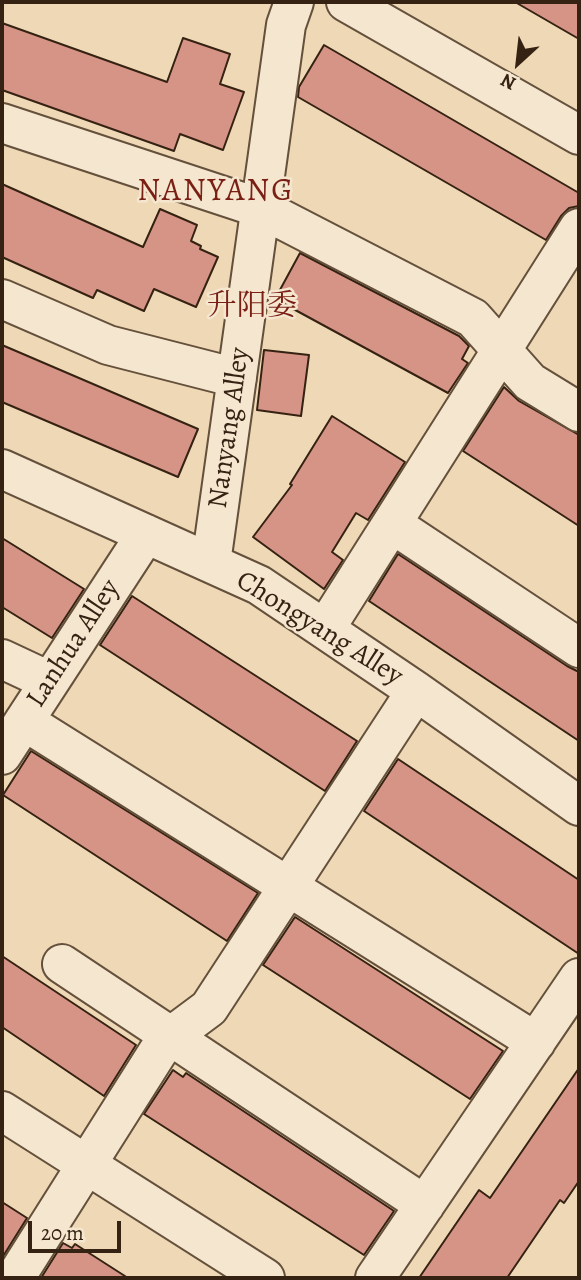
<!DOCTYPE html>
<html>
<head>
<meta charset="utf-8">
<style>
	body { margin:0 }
	#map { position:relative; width:581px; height:1280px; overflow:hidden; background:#efd8b6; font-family:Alegreya,serif }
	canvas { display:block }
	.frame { position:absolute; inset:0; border:4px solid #352212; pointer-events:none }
	.north { position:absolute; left:483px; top:28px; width:70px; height:70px; -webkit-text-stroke:5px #f5e6d0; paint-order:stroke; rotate:207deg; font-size:19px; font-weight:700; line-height:28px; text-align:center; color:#352212 }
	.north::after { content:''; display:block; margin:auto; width:24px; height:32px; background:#352212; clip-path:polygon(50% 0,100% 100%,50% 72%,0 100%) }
	.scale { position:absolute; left:28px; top:1221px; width:93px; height:32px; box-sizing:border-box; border:4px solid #352212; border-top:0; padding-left:9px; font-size:21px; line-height:24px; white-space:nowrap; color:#352212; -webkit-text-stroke:5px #f5e6d0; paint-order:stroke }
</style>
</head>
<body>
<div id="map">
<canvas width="581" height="1280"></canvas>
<div class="frame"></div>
<div class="north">N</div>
<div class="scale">20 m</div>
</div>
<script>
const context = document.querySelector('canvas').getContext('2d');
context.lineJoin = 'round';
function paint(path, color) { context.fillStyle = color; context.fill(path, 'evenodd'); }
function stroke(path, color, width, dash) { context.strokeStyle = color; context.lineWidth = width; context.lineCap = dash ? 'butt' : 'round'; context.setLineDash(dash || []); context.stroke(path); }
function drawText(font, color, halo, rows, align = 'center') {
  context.font = font + ' Alegreya,"Noto Serif SC",serif'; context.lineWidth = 5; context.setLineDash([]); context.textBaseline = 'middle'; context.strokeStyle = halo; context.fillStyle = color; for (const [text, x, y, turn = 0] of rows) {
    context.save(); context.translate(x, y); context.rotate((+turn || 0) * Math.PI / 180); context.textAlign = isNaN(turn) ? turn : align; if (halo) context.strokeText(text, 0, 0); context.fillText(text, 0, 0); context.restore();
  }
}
const building = new Path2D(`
	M 515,2 L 579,2 L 579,39 Z
	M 2,23 L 167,82 L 183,38 L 230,54 L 220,84 L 244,92 L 223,150 L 180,134 L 174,151 L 2,90 Z
	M 324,45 L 579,193 L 579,206 L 569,208 L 561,216 L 546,240 L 298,97 L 299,87 Z
	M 2,184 L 143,247 L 160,209 L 197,225 L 191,241 L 201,246 L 200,249 L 218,257 L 196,307 L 154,289 L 144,311 L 97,290 L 93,298 L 2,257 Z
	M 300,253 L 459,336 L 469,346 L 462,359 L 468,363 L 448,393 L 275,299 Z
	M 2,345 L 198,429 L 178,477 L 2,402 Z
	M 264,350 L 309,355 L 301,416 L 257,410 Z
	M 504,387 L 519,401 L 579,435 L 579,526 L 463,451 Z
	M 332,416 L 405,462 L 368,520 L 356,513 L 332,552 L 343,560 L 324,589 L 253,537 L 292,485 L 290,484 Z
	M 2,538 L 84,589 L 52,638 L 2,607 Z
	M 398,554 L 567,666 L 579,672 L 579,741 L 369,601 Z
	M 132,596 L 357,741 L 325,791 L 100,645 Z
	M 31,751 L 258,893 L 227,941 L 3,795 Z
	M 398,759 L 579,880 L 579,954 L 364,811 Z
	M 295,917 L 503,1051 L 470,1099 L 263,965 Z
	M 2,956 L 136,1045 L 104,1096 L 2,1027 Z
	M 579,1068 L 579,1181 L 564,1203 L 560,1200 L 507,1278 L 419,1278 L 479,1190 L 490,1198 Z
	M 173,1070 L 183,1077 L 186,1073 L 394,1211 L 364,1255 L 144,1114 Z
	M 2,1202 L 27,1218 L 2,1258 Z
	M 63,1243 L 72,1248 L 75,1244 L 128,1278 L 41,1278 Z`);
const minor = new Path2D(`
	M 346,2 L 579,135
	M 2,123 L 260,208 L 473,318 L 530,382 L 579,412
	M 2,299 L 108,345 L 237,378
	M 2,469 L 259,585 L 416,691 L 579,806
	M 392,524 L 579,648
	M 211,563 L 286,25 L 294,2
	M 325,629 L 579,228
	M 2,659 L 49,681
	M 24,721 L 536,1042
	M 2,755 L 146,534
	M 62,964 L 425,1205
	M 2,1111 L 265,1278
	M 15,1278 L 159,1050 L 170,1037 L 209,1008 L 416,691
	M 375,1278 L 579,978`);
const streetNames = [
	["Nanyang Alley",230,428,-82],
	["Chongyang Alley",319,629,32],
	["Lanhua Alley",74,644,-57]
];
const neighbourhoodNames = [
	["升阳委",252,308]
];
const quarterNames = [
	["NANYANG",216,192]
];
paint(building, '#d69486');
stroke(building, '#352212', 2);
stroke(minor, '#64503b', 42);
stroke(minor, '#f5e6d0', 38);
drawText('28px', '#352212', '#f5e6d0', streetNames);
drawText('30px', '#7a1f14', '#f5e6d0', neighbourhoodNames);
context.letterSpacing = '2px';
drawText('32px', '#7a1f14', '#f5e6d0', quarterNames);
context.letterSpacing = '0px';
</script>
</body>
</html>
